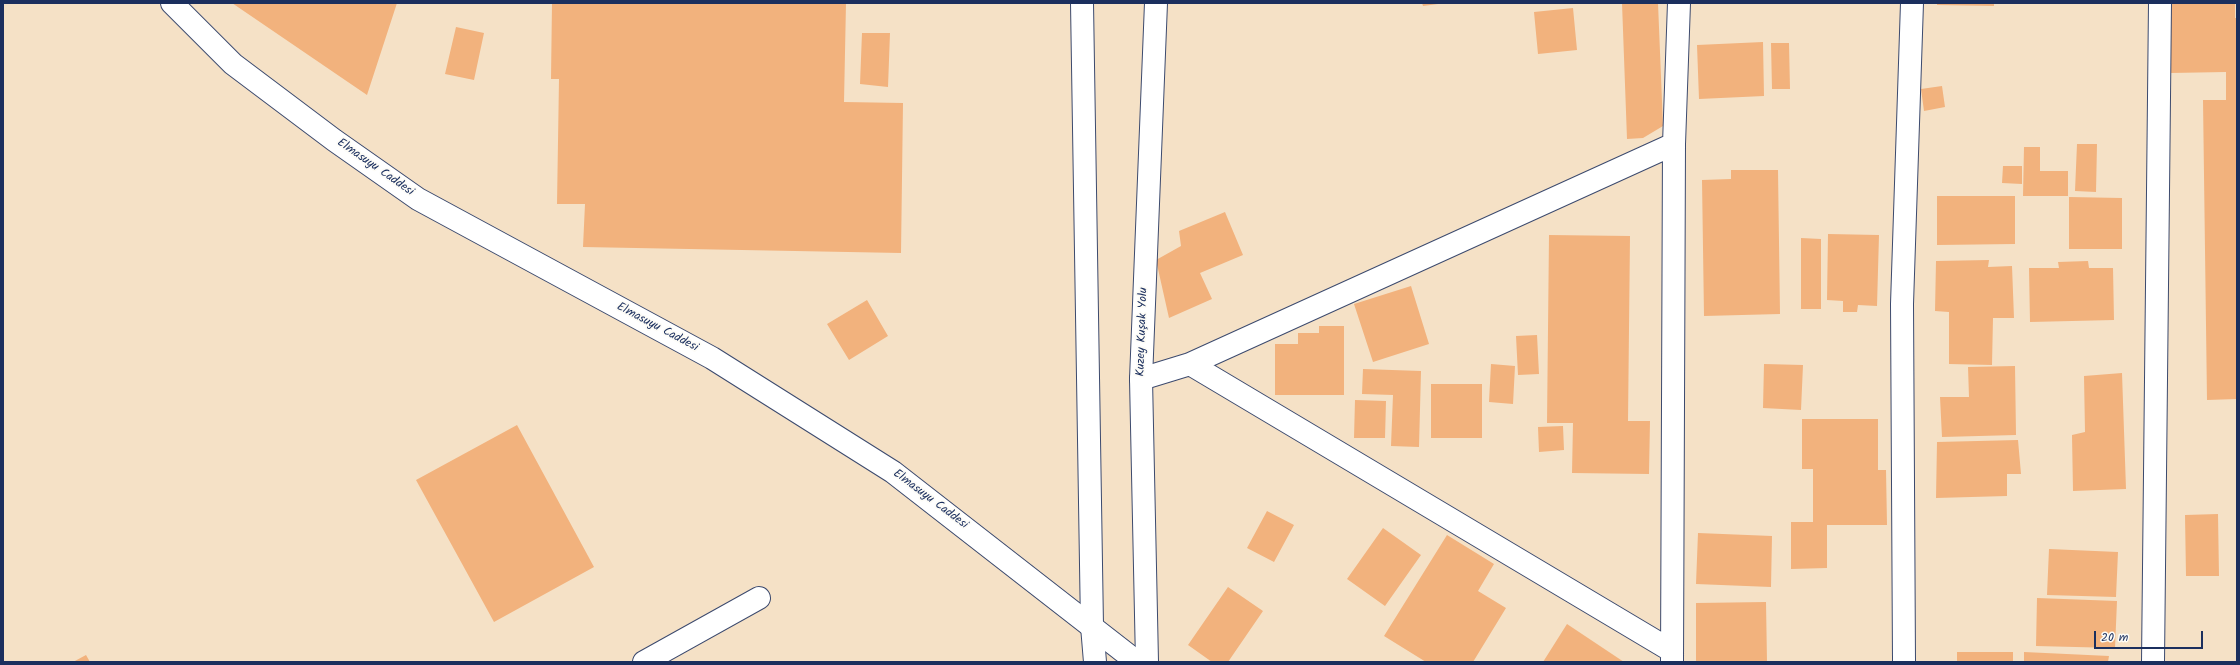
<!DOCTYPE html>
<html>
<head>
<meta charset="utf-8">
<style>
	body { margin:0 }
	#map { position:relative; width:2240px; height:665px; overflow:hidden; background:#f5e1c6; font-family:Kalam,sans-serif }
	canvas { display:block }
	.frame { position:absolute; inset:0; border:4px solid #1b2f5e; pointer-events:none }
	.scale { position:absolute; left:2094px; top:631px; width:109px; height:18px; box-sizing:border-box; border:2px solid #1b2f5e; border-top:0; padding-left:5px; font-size:12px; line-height:14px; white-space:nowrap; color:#1b2f5e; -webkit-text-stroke:3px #fdfcf7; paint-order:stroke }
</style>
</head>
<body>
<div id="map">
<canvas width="2240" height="665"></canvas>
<div class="frame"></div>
<div class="scale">20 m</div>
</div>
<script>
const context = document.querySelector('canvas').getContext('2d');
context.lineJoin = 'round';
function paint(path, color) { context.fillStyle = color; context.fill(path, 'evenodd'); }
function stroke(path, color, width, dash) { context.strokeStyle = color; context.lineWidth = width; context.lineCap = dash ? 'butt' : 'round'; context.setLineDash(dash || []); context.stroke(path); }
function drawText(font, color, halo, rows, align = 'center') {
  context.font = font + ' Kalam,sans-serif'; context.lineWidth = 3.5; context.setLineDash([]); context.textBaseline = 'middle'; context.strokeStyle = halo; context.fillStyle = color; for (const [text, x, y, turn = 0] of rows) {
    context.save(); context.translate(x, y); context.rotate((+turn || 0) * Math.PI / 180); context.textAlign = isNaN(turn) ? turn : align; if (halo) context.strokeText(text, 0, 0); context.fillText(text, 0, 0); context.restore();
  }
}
const building = new Path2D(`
	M 232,3 L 397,3 L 367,95 Z
	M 552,3 L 846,3 L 844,102 L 903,103 L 901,253 L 583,247 L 585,204 L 557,204 L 559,79 L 551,79 Z
	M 1422,3 L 1438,3 L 1438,4 L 1423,6 Z
	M 1622,3 L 1658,3 L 1663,126 L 1643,138 L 1627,139 Z
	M 1937,3 L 1994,3 L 1994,6 L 1937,5 Z
	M 2169,3 L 2235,3 L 2235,18 L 2237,18 L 2237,399 L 2207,400 L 2203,100 L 2226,100 L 2226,72 L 2170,73 Z
	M 1573,8 L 1577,50 L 1538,54 L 1534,12 Z
	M 456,27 L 484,33 L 474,80 L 445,74 Z
	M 862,33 L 890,33 L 888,87 L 860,84 Z
	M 1763,42 L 1764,96 L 1699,99 L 1697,45 Z
	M 1771,43 L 1789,43 L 1790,89 L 1772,89 Z
	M 1942,86 L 1945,107 L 1924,111 L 1921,89 Z
	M 2077,144 L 2097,144 L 2096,192 L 2075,191 Z
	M 2024,147 L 2040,147 L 2040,171 L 2068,171 L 2068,196 L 2023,196 Z
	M 2003,166 L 2022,166 L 2022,184 L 2002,183 Z
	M 1731,170 L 1778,170 L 1780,314 L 1704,316 L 1702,180 L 1731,179 Z
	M 1937,196 L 2015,196 L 2015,244 L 1937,245 Z
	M 2069,197 L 2122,198 L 2122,249 L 2069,249 Z
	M 1225,212 L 1243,255 L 1200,273 L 1212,299 L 1169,318 L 1156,260 L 1181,246 L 1179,231 Z
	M 1828,234 L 1879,235 L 1877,306 L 1858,305 L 1857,312 L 1843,312 L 1843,301 L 1827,300 Z
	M 1549,235 L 1630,236 L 1628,421 L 1650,421 L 1649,474 L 1572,473 L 1573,423 L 1547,423 Z
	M 1801,238 L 1821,239 L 1821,309 L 1801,309 Z
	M 1989,260 L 1988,267 L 2012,266 L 2014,318 L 1993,318 L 1992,365 L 1949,364 L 1949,312 L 1935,311 L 1936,261 Z
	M 2088,261 L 2089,268 L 2113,268 L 2114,320 L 2030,322 L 2029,268 L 2059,268 L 2058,262 Z
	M 1411,286 L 1429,344 L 1373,362 L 1354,304 Z
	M 867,300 L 888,336 L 849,360 L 827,324 Z
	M 1319,326 L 1344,326 L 1344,395 L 1275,395 L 1275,344 L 1298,344 L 1298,333 L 1319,333 Z
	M 1537,335 L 1539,374 L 1518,375 L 1516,336 Z
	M 1491,364 L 1515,366 L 1513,404 L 1489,402 Z
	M 1764,364 L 1803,365 L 1801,410 L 1763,408 Z
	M 2015,366 L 2016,435 L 1942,437 L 1940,397 L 1969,397 L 1968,367 Z
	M 1363,369 L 1421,371 L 1419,447 L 1391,446 L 1393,395 L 1362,394 Z
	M 2122,373 L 2126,489 L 2073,491 L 2072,435 L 2085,432 L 2084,376 Z
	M 1431,384 L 1482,384 L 1482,438 L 1431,438 Z
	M 1355,400 L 1386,401 L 1385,438 L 1354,438 Z
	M 1802,419 L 1878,419 L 1878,470 L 1886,470 L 1887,525 L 1827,525 L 1827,568 L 1791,569 L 1791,522 L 1813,522 L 1813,469 L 1802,469 Z
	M 517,425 L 594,567 L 494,622 L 416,480 Z
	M 1563,426 L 1564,450 L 1539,452 L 1538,427 Z
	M 2018,440 L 2021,474 L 2007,474 L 2007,496 L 1936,498 L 1937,442 Z
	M 1267,511 L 1294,525 L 1274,562 L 1247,548 Z
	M 2218,514 L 2219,576 L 2186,576 L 2185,515 Z
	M 1383,528 L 1421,555 L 1385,606 L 1347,579 Z
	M 1698,533 L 1772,536 L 1771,587 L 1696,584 Z
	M 1447,535 L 1494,564 L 1478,591 L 1506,608 L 1473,662 L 1426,662 L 1384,636 Z
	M 2049,549 L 2118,552 L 2116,597 L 2047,595 Z
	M 1228,587 L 1263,611 L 1228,662 L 1212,662 L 1188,645 Z
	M 2037,598 L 2117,601 L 2115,648 L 2036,646 Z
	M 1766,602 L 1767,662 L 1696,662 L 1696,603 Z
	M 1567,624 L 1624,662 L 1543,662 Z
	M 1957,652 L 2013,652 L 2013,662 L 1957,662 Z
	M 2024,652 L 2109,656 L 2108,662 L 2024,662 Z
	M 86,655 L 90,662 L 73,662 Z`);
const minor = new Path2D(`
	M 1190,364 L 1672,651
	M 1141,379 L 1190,364 L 1674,144
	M 644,662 L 759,598
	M 1672,662 L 1674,144 L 1679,3
	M 1904,662 L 1902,304 L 1912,3
	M 2153,662 L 2160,3`);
const tertiary = new Path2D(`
	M 172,3 L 233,64 L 334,140 L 418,199 L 712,358 L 893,472 L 1137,662`);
const secondary = new Path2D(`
	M 1082,3 L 1092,626 L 1095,662
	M 1147,662 L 1141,379 L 1156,3`);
const streetNames = [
	["Elmasuyu Caddesi",375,168,35],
	["Elmasuyu Caddesi",657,328,28],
	["Kuzey Kuşak Yolu",1143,332,-88],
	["Elmasuyu Caddesi",930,500,37]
];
paint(building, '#f2b27d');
stroke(minor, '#3c4a6e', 24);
stroke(tertiary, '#3c4a6e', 24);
stroke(secondary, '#3c4a6e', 24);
stroke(minor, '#fff', 22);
stroke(tertiary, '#fff', 22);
stroke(secondary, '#fff', 22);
drawText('12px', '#1b2f5e', '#fdfcf7', streetNames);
</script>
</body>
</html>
